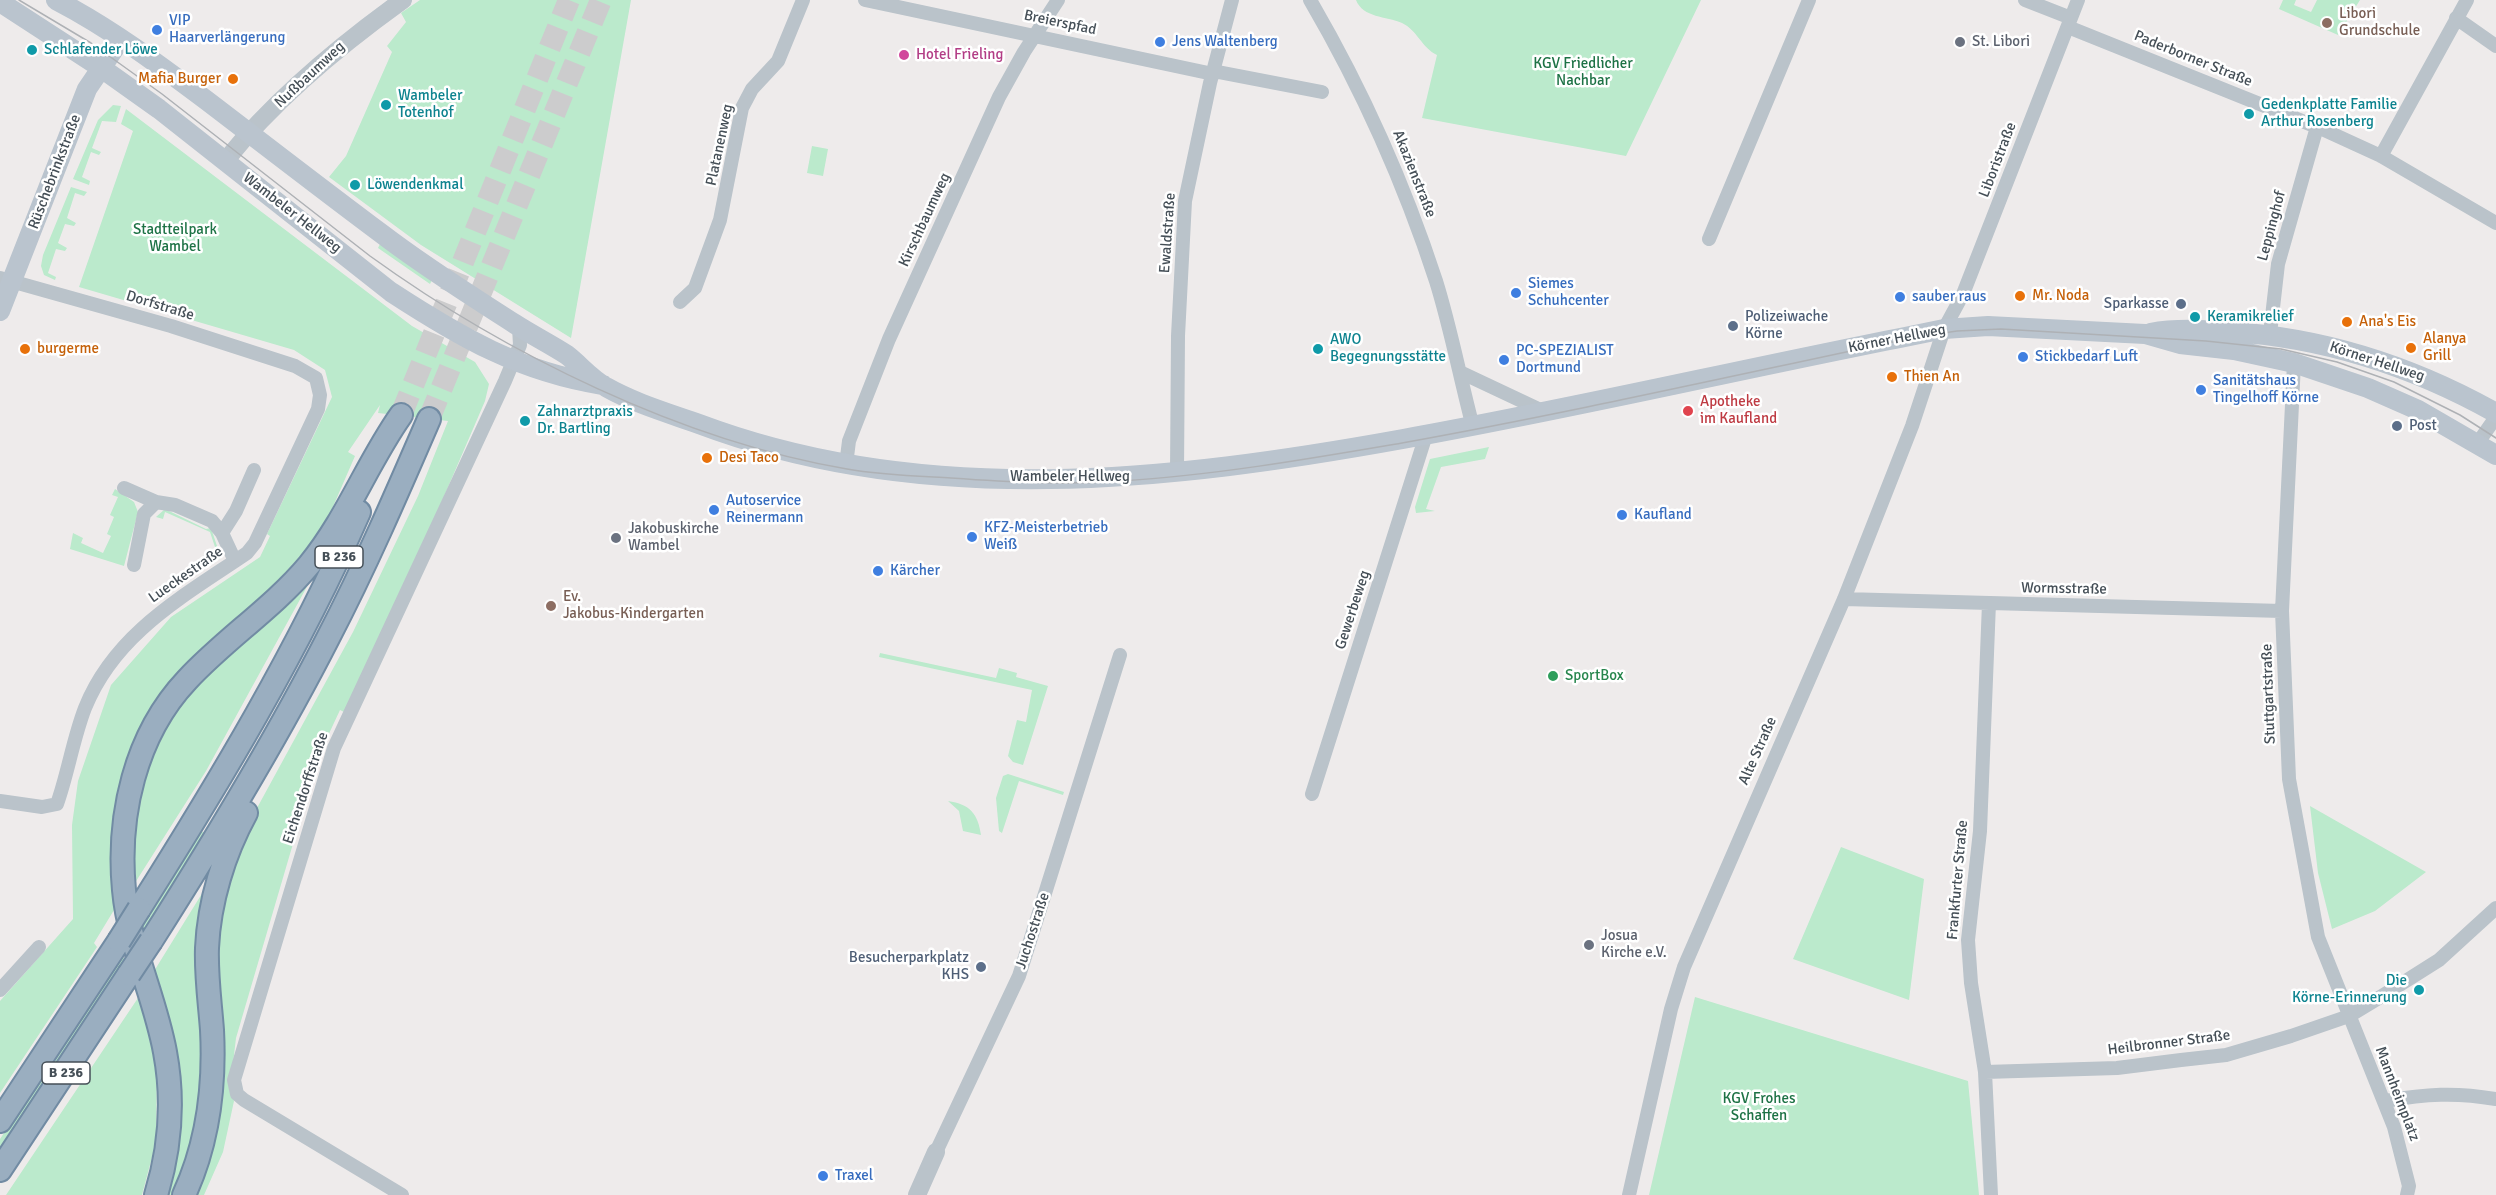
<!DOCTYPE html>
<html>
<head>
<meta charset="utf-8">
<style>
	body { margin:0 }
	canvas { display:block; background:#eeebeb }
</style>
</head>
<body>
<canvas width="2496" height="1195"></canvas>
<script>
const context = document.querySelector('canvas').getContext('2d');
context.lineJoin = 'round';
function paint(path, color) { context.fillStyle = color; context.fill(path, 'evenodd'); }
function stroke(path, color, width, dash) { context.strokeStyle = color; context.lineWidth = width; context.lineCap = dash ? 'butt' : 'round'; context.setLineDash(dash || []); context.stroke(path); }
function drawText(font, color, halo, rows, align = 'center') {
  context.font = font + ' Signika,sans-serif'; context.lineWidth = 5; context.setLineDash([]); context.textBaseline = 'middle'; context.strokeStyle = halo; context.fillStyle = color; for (const [text, x, y, turn = 0] of rows) {
    context.save(); context.translate(x, y); context.rotate((+turn || 0) * Math.PI / 180); context.textAlign = isNaN(turn) ? turn : align; if (halo) context.strokeText(text, 0, 0); context.fillText(text, 0, 0); context.restore();
  }
}
const green = new Path2D(`
	M 420,0 L 631,0 L 571,338 L 421,245 L 329,177 L 346,156 L 392,52 L 387,46 L 406,22 L 401,13 Z
	M 1356,0 L 1701,0 L 1626,156 L 1422,118 L 1437,55 C 1422,48 1417,30 1402,23 C 1386,16 1363,18 1356,0 Z
	M 2283,0 L 2296,0 L 2294,5 L 2311,12 L 2317,0 L 2360,0 L 2338,35 L 2279,9 Z
	M 113,105 L 121,106 L 116,122 L 102,121 L 92,148 L 101,152 L 99,155 L 91,152 L 82,177 L 90,181 L 89,185 L 73,179 L 98,120 Z
	M 126,109 L 412,326 L 475,362 L 489,384 L 485,401 L 439,508 L 344,712 L 340,710 L 319,755 L 236,1038 L 230,1089 L 234,1101 L 223,1152 L 204,1195 L 191,1195 L 216,982 L 218,913 L 239,841 L 353,632 L 418,496 L 448,421 L 378,413 L 380,405 L 348,452 L 355,456 L 322,532 L 265,595 L 211,641 L 168,684 L 144,724 L 124,771 L 112,820 L 114,910 L 94,943 L 97,947 L 0,1093 L 0,1001 L 73,919 L 72,825 L 78,781 L 111,685 L 171,617 L 260,557 L 270,536 L 267,534 L 332,397 L 325,370 L 294,350 L 79,287 L 133,131 L 121,124 Z
	M 812,146 L 828,149 L 823,176 L 807,173 Z
	M 71,187 L 87,192 L 84,196 L 75,193 L 67,218 L 76,223 L 74,226 L 65,224 L 58,243 L 67,248 L 65,251 L 56,249 L 48,273 L 56,277 L 55,280 L 44,275 L 41,266 L 43,255 Z
	M 380,244 L 432,280 L 430,284 L 378,248 Z
	M 1489,447 L 1485,459 L 1441,467 L 1426,509 L 1435,511 L 1416,513 L 1415,507 L 1430,459 Z
	M 115,489 L 134,502 L 138,512 L 124,566 L 70,549 L 73,533 L 83,538 L 81,543 L 103,553 L 111,536 L 107,534 L 114,517 L 110,515 L 118,497 L 112,495 Z
	M 165,509 L 206,529 L 211,528 L 221,558 L 219,559 L 210,532 L 165,512 L 163,519 L 156,517 Z
	M 315,572 L 206,771 L 133,886 L 132,838 L 142,784 L 156,744 L 192,687 Z
	M 880,653 L 996,678 L 999,668 L 1017,673 L 1016,677 L 1048,686 L 1023,765 L 1013,762 L 1008,756 L 1017,720 L 1026,722 L 1032,690 L 879,657 Z
	M 1008,774 L 1064,792 L 1063,795 L 1019,781 L 1002,833 L 999,831 L 996,798 L 1003,776 Z
	M 948,801 C 970,804 978,814 981,835 L 963,831 L 959,811 Z
	M 2310,806 L 2426,872 L 2375,911 L 2332,929 L 2318,873 Z
	M 201,831 L 206,834 L 144,934 L 139,932 Z
	M 1841,847 L 1924,879 L 1909,1000 L 1793,959 Z
	M 206,887 L 201,1120 L 175,1195 L 164,1195 L 167,1187 L 151,976 Z
	M 122,957 L 127,960 L 0,1149 L 0,1139 Z
	M 1695,997 L 1968,1081 L 1979,1195 L 1649,1195 Z
	M 138,998 L 157,1063 L 156,1142 L 142,1195 L 6,1195 Z`);
const trunkTunnel = new Path2D(`
	M 401,415 L 569,0
	M 429,419 L 601,0`);
const minor = new Path2D(`
	M 865,0 L 1213,74
	M 1310,0 C 1362,89 1404,183 1436,281 C 1451,329 1460,378 1473,427
	M 2025,0 L 2071,18
	M 2456,18 L 2496,46
	M 2068,27 L 2322,129 L 2381,156 L 2496,223
	M 1213,71 L 1322,92
	M 2381,156 L 2467,0
	M 1709,239 L 1809,0
	M 0,278 L 171,326 L 295,366 L 316,378 L 320,395 L 318,409 L 255,543 L 247,553 C 184,596 115,633 85,708 C 73,739 68,773 57,804 L 42,807 L 0,801
	M 680,302 L 695,288 L 720,220 L 742,108 L 752,89 L 778,61 L 803,0
	M 2270,334 L 2278,264 L 2317,127
	M 2294,363 L 2282,611 L 2289,779 L 2318,937 L 2394,1127 L 2409,1186 L 2407,1195
	M 1460,372 L 1547,413
	M 2477,444 L 2496,417
	M 846,465 L 849,441 L 889,339 L 999,97 L 1024,52 L 1058,0
	M 1177,473 L 1178,336 L 1185,201 L 1210,83 L 1232,0
	M 124,488 L 156,502 L 175,505 L 212,521 L 222,533 L 235,561
	M 222,533 L 236,511 L 254,470
	M 134,565 L 144,514 L 156,502
	M 1844,599 L 2282,611
	M 1989,603 L 1980,831 L 1968,940 L 1971,983 L 1985,1072 L 1991,1195
	M 1312,794 L 1426,435
	M 0,990 L 39,947
	M 1985,1072 L 2117,1068 L 2181,1060 L 2226,1055 L 2291,1036 L 2349,1016 L 2382,996 L 2439,960 L 2496,908
	M 2385,1101 C 2426,1094 2455,1092 2496,1099
	M 936,1152 L 1019,976 L 1120,655
	M 402,1195 L 244,1100 L 237,1094 L 234,1080 L 334,748 L 505,381 L 520,345 L 519,327
	M 1629,1195 L 1671,1009 L 1684,967 L 1844,599 L 1912,426 L 1944,329 L 1963,294 L 2078,0`);
const tertiary = new Path2D(`
	M 226,160 C 276,98 339,46 403,0
	M 917,1195 L 936,1152`);
const secondary = new Path2D(`
	M 56,0 C 110,28 158,64 206,100 C 265,145 323,190 382,234 C 425,267 470,295 515,324 C 532,335 550,344 567,355 C 580,365 591,379 606,387 C 634,403 668,413 699,424 C 925,509 1171,481 1403,439 C 1571,409 1737,370 1905,337 L 1944,329 L 1988,326 L 2145,334 L 2180,344 L 2234,350 L 2294,363 L 2368,388 L 2418,410 L 2496,455
	M 0,2 L 100,67 L 159,109 L 391,292 C 460,337 520,372 603,385
	M 0,311 L 87,89 L 121,39
	M 2150,333 C 2178,328 2204,330 2232,332 C 2326,338 2414,367 2496,413`);
const trunk = new Path2D(`
	M 139,909 C 220,781 298,651 359,512
	M 151,941 C 214,842 275,742 328,638 C 365,567 397,493 429,419
	M 0,1121 L 119,941
	M 0,1170 L 129,974
	M 156,1195 C 170,1149 174,1100 165,1052 C 155,997 129,946 124,890 C 117,816 135,735 187,680 C 225,639 273,608 309,565 C 347,519 367,463 401,415
	M 184,1195 C 208,1143 215,1087 212,1030 C 210,1003 206,976 207,948 C 209,902 224,853 246,813`);
const tram = new Path2D(`
	M 19,0 L 91,43 L 162,94 L 370,256 C 504,353 682,441 847,469 C 881,475 916,476 951,478 C 1008,482 1065,485 1121,481 C 1216,475 1308,459 1402,443 C 1574,412 1745,373 1917,337 L 1957,331 L 2001,329 L 2206,341 L 2281,349 L 2337,362 L 2394,382 L 2460,415 L 2496,438`);
const trunkBridge = new Path2D(`
	M 119,941 L 139,909
	M 129,974 L 151,941`);
const markers = [
	[2327,23,6,"#8d6e63"],
	[157,30,6,"#3f7fe0"],
	[1160,42,6,"#3f7fe0"],
	[1960,42,6,"#6b7280"],
	[32,50,6,"#0f9aa8"],
	[904,55,6,"#d1479c"],
	[233,79,6,"#e8710a"],
	[386,105,6,"#0f9aa8"],
	[2249,114,6,"#0f9aa8"],
	[355,185,6,"#0f9aa8"],
	[1516,293,6,"#3f7fe0"],
	[2020,296,6,"#e8710a"],
	[1900,297,6,"#3f7fe0"],
	[2181,304,6,"#5c6f8a"],
	[2195,317,6,"#0f9aa8"],
	[2347,322,6,"#e8710a"],
	[1733,326,6,"#5c6f8a"],
	[2411,348,6,"#e8710a"],
	[25,349,6,"#e8710a"],
	[1318,349,6,"#0f9aa8"],
	[2023,357,6,"#3f7fe0"],
	[1504,360,6,"#3f7fe0"],
	[1892,377,6,"#e8710a"],
	[2201,390,6,"#3f7fe0"],
	[1688,411,6,"#e0444e"],
	[525,421,6,"#0f9aa8"],
	[2397,426,6,"#5c6f8a"],
	[707,458,6,"#e8710a"],
	[714,510,6,"#3f7fe0"],
	[1622,515,6,"#3f7fe0"],
	[972,537,6,"#3f7fe0"],
	[616,538,6,"#6b7280"],
	[878,571,6,"#3f7fe0"],
	[551,606,6,"#8d6e63"],
	[1553,676,6,"#2e9e5b"],
	[1589,945,6,"#6b7280"],
	[981,967,6,"#5c6f8a"],
	[2419,990,6,"#0f9aa8"],
	[823,1176,6,"#3f7fe0"]
];
const shields = [
	[339,557,48],
	[66,1073,48]
];
const shieldNames = [
	["B 236",339,557],
	["B 236",66,1073]
];
const educationNames = [
	["Libori",2339,14],
	["Grundschule",2339,31],
	["Ev.",563,597],
	["Jakobus-Kindergarten",563,614]
];
const shopNames = [
	["VIP",169,21],
	["Haarverlängerung",169,38],
	["Jens Waltenberg",1172,42],
	["Siemes",1528,284],
	["Schuhcenter",1528,301],
	["sauber raus",1912,297],
	["PC-SPEZIALIST",1516,351],
	["Dortmund",1516,368],
	["Stickbedarf Luft",2035,357],
	["Sanitätshaus",2213,381],
	["Tingelhoff Körne",2213,398],
	["Autoservice",726,501],
	["Reinermann",726,518],
	["Kaufland",1634,515],
	["KFZ-Meisterbetrieb",984,528],
	["Weiß",984,545],
	["Kärcher",890,571],
	["Traxel",835,1176]
];
const streetNames = [
	["Breierspfad",1060,23,12],
	["Paderborner Straße",2193,59,22],
	["Nußbaumweg",310,75,-43],
	["Platanenweg",720,145,-78],
	["Liboristraße",1998,160,-69],
	["Rüschebrinkstraße",55,172,-69],
	["Akazienstraße",1414,174,68],
	["Wambeler Hellweg",292,213,38],
	["Kirschbaumweg",925,220,-65],
	["Leppinghof",2272,226,-75],
	["Ewaldstraße",1168,233,-86],
	["Dorfstraße",160,306,17],
	["Körner Hellweg",1897,339,-11],
	["Körner Hellweg",2377,362,18],
	["Wambeler Hellweg",1070,477],
	["Lueckestraße",186,575,-35],
	["Wormsstraße",2064,589,1],
	["Gewerbeweg",1353,610,-72],
	["Stuttgartstraße",2269,694,-92],
	["Alte Straße",1758,751,-66],
	["Eichendorffstraße",306,788,-72],
	["Frankfurter Straße",1958,880,-85],
	["Juchostraße",1033,931,-72],
	["Heilbronner Straße",2169,1043,-7],
	["Mannheimplatz",2397,1094,69]
];
const worshipNames = [
	["St. Libori",1972,42],
	["Jakobuskirche",628,529],
	["Wambel",628,546],
	["Josua",1601,936],
	["Kirche e.V.",1601,953]
];
const cultureNames = [
	["Schlafender Löwe",44,50],
	["Wambeler",398,96],
	["Totenhof",398,113],
	["Gedenkplatte Familie",2261,105],
	["Arthur Rosenberg",2261,122],
	["Löwendenkmal",367,185],
	["Keramikrelief",2207,317],
	["AWO",1330,340],
	["Begegnungsstätte",1330,357],
	["Zahnarztpraxis",537,412],
	["Dr. Bartling",537,429],
	["Die",2407,981,"right"],
	["Körne-Erinnerung",2407,998,"right"]
];
const hotelNames = [
	["Hotel Frieling",916,55]
];
const parkNames = [
	["KGV Friedlicher",1583,64],
	["Nachbar",1583,81],
	["Stadtteilpark",175,230],
	["Wambel",175,247],
	["KGV Frohes",1759,1099],
	["Schaffen",1759,1116]
];
const foodNames = [
	["Mafia Burger",221,79,"right"],
	["Mr. Noda",2032,296],
	["Ana's Eis",2359,322],
	["Alanya",2423,339],
	["Grill",2423,356],
	["burgerme",37,349],
	["Thien An",1904,377],
	["Desi Taco",719,458]
];
const serviceNames = [
	["Sparkasse",2169,304],
	["Polizeiwache",1745,317,"left"],
	["Körne",1745,334,"left"],
	["Post",2409,426,"left"],
	["Besucherparkplatz",969,958],
	["KHS",969,975]
];
const healthNames = [
	["Apotheke",1700,402],
	["im Kaufland",1700,419]
];
const leisureNames = [
	["SportBox",1565,676]
];
paint(green, '#bbeacc');
stroke(trunkTunnel, '#cccccd', 22, [22, 11]);
stroke(trunk, '#718ba3', 26);
stroke(minor, '#bac3ca', 14);
stroke(tertiary, '#bac3ca', 18);
stroke(secondary, '#bac4ce', 20);
stroke(trunk, '#9aaec0', 22);
stroke(tram, '#aeb1b5', 1.5);
stroke(trunkBridge, '#718ba3', 26, []);
stroke(trunkBridge, '#9aaec0', 22);
for (const [x, y, r, color] of markers) { const dot = new Path2D(); dot.arc(x, y, r, 0, 2 * Math.PI); context.fillStyle = color; context.fill(dot); stroke(dot, '#fff', 2); }
for (const [x, y, w] of shields) { const box = new Path2D(); box.roundRect(x - w / 2, y - 11, w, 22, 4.5); context.fillStyle = '#fff'; context.fill(box); stroke(box, '#454f57', 1.5); }
drawText('bold 14px', '#454f57', null, shieldNames);
drawText('15px', '#785e54', '#fff', educationNames, 'left');
drawText('15px', '#366cbe', '#fff', shopNames, 'left');
drawText('15px', '#454f57', '#fff', streetNames);
drawText('15px', '#5b616d', '#fff', worshipNames, 'left');
drawText('15px', '#0d838f', '#fff', cultureNames, 'left');
drawText('15px', '#b23c85', '#fff', hotelNames, 'left');
drawText('15px', '#1d7245', '#fff', parkNames);
drawText('15px', '#c56008', '#fff', foodNames, 'left');
drawText('15px', '#4e5e75', '#fff', serviceNames, 'right');
drawText('15px', '#be3a42', '#fff', healthNames, 'left');
drawText('15px', '#27864d', '#fff', leisureNames, 'left');
</script>
</body>
</html>
